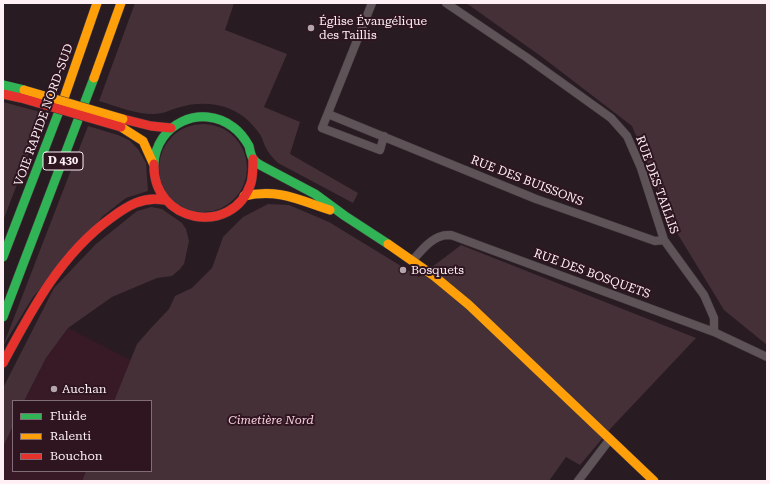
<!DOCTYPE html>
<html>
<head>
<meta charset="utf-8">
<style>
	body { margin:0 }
	#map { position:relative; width:770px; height:484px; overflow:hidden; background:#281b21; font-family:"Roboto Serif",serif }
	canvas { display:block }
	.frame { position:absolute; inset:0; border:4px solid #fef0f5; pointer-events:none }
	.legend { position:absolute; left:12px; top:400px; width:140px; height:72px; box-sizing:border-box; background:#2e1520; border:1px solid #816d75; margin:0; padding:5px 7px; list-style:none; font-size:12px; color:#fef0f5 }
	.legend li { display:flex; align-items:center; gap:8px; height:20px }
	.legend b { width:20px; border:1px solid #816d75 }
</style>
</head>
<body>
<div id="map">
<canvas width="770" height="484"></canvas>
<div class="frame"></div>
<ul class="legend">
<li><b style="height:5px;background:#30b455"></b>Fluide</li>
<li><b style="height:5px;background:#ff9f0a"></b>Ralenti</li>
<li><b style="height:5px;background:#e5322d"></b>Bouchon</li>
</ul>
</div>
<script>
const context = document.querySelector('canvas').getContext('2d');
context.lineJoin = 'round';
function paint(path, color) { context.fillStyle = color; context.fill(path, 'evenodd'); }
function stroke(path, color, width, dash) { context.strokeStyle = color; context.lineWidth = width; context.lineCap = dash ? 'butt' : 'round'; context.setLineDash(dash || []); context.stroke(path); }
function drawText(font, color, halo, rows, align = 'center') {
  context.font = font + ' "Roboto Serif",serif'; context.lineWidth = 4; context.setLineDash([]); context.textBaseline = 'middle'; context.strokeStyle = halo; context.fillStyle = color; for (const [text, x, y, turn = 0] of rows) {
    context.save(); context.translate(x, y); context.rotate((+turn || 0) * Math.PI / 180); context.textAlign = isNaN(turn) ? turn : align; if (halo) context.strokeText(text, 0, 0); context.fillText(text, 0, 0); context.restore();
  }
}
const built = new Path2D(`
	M 68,328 L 131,360 L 114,401 L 24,401 L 46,358 Z
	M 13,426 L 13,471 L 86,471 L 82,481 L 3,481 L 3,447 Z`);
const green = new Path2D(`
	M 135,3 L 234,3 L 225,30 L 287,54 L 264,107 L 300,122 L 290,154 L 358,193 L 353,203 L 278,163 C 273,158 268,153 265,146 C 264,144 263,141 262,138 C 258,130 250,122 244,117 C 224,102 199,101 177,108 C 168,111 162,114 153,114 C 135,114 116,106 99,101 Z
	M 464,3 L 767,3 L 767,345 L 724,310 L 674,228 L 632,126 L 542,57 L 469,5 Z
	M 3,102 L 44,113 L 3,221 Z
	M159 168a44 44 0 1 1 88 0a44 44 0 1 1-88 0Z
	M 88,126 L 118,135 L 129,140 L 138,149 L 146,163 L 148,191 L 126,198 L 103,216 L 33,297 L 3,346 Z
	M 268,204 L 289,205 L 329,222 L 419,277 L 461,245 L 696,338 L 612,427 L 580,465 L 566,457 L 549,481 L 82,481 L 86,471 L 151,471 L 151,401 L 114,401 L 137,344 L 151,328 L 169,309 L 175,296 L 192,288 L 212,268 L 223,237 L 243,217 Z
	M 151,207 L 162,209 L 182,223 L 186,229 L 189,241 L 184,264 L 179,270 L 172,276 L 157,278 L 112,297 L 68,328 L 46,358 L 24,401 L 13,401 L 13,426 L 3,447 L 3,388 L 54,288 L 96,244 L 137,211 Z`);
const street = new Path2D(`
	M 372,3 L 322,128 L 380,150 L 384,136
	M 446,3 L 526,57 L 611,118 L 627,136 L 641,168 L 664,240 L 704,295 L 714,318 L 714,332
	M 328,114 L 536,199 L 655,241 L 664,240
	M 413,260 C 420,252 430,239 442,236 C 444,235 448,235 451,235 L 714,332 L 767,357
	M 578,481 L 610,439`);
const fast = new Path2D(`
	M 3,85 L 24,90
	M 154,164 C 156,124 201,103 233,127 C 240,132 245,139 249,146 C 250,151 251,157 254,160 C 256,163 259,164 262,166 L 315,194 L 345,216 L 388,244
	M 3,257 L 63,101
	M 3,317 L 94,78`);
const slow = new Path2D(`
	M 94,78 L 121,3
	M 63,101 L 97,3
	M 121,127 L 143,141 L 153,163
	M 244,196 C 278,188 299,200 330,210
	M 388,244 L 434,276 L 469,305 L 654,481`);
const jam = new Path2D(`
	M 3,94 L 21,98
	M 123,119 L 151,126 L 171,128
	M 154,164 C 152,223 233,238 251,183 C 253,176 253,167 253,159
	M 3,363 C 32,309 61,254 111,218 C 127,206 143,196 164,200`);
const slowBridge = new Path2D(`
	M 24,90 L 123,119`);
const jamBridge = new Path2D(`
	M 21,98 L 121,127`);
const markers = [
	[311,28,4,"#b3a5ab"],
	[403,270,4,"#b3a5ab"],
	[54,389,4,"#b3a5ab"]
];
const shields = [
	[63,161,40]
];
const shieldNames = [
	["D 430",63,161]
];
const poiNames = [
	["Église Évangélique",319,21],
	["des Taillis",319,35],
	["Bosquets",411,270],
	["Auchan",62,389]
];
const streetNames = [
	["VOIE RAPIDE NORD-SUD",44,115,-70],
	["RUE DES BUISSONS",527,181,21],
	["RUE DES TAILLIS",657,185,70],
	["RUE DES BOSQUETS",592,274,20]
];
const parkNames = [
	["Cimetière Nord",271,420]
];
paint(built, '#371a26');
paint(green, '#453038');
stroke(street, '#43393d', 9);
stroke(fast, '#43393d', 10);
stroke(slow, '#43393d', 10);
stroke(jam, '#43393d', 10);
stroke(street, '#5e5458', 8);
stroke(fast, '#30b455', 9);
stroke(slow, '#ff9f0a', 9);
stroke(jam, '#e5322d', 9);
stroke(slowBridge, '#43393d', 10, []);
stroke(jamBridge, '#43393d', 10, []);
stroke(slowBridge, '#ff9f0a', 9);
stroke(jamBridge, '#e5322d', 9);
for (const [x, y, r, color] of markers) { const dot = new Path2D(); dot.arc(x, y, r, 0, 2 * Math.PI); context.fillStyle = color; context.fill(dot); stroke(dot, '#2e1520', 1.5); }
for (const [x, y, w] of shields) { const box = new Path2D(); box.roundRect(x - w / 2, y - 9, w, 18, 3); context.fillStyle = '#2e1520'; context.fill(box); stroke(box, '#fef0f5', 1); }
drawText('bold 11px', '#fef0f5', null, shieldNames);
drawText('12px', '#fef0f5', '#2e1520', poiNames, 'left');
drawText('12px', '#fef0f5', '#2e1520', streetNames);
drawText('italic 12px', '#f7cddd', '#2e1520', parkNames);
</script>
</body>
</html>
